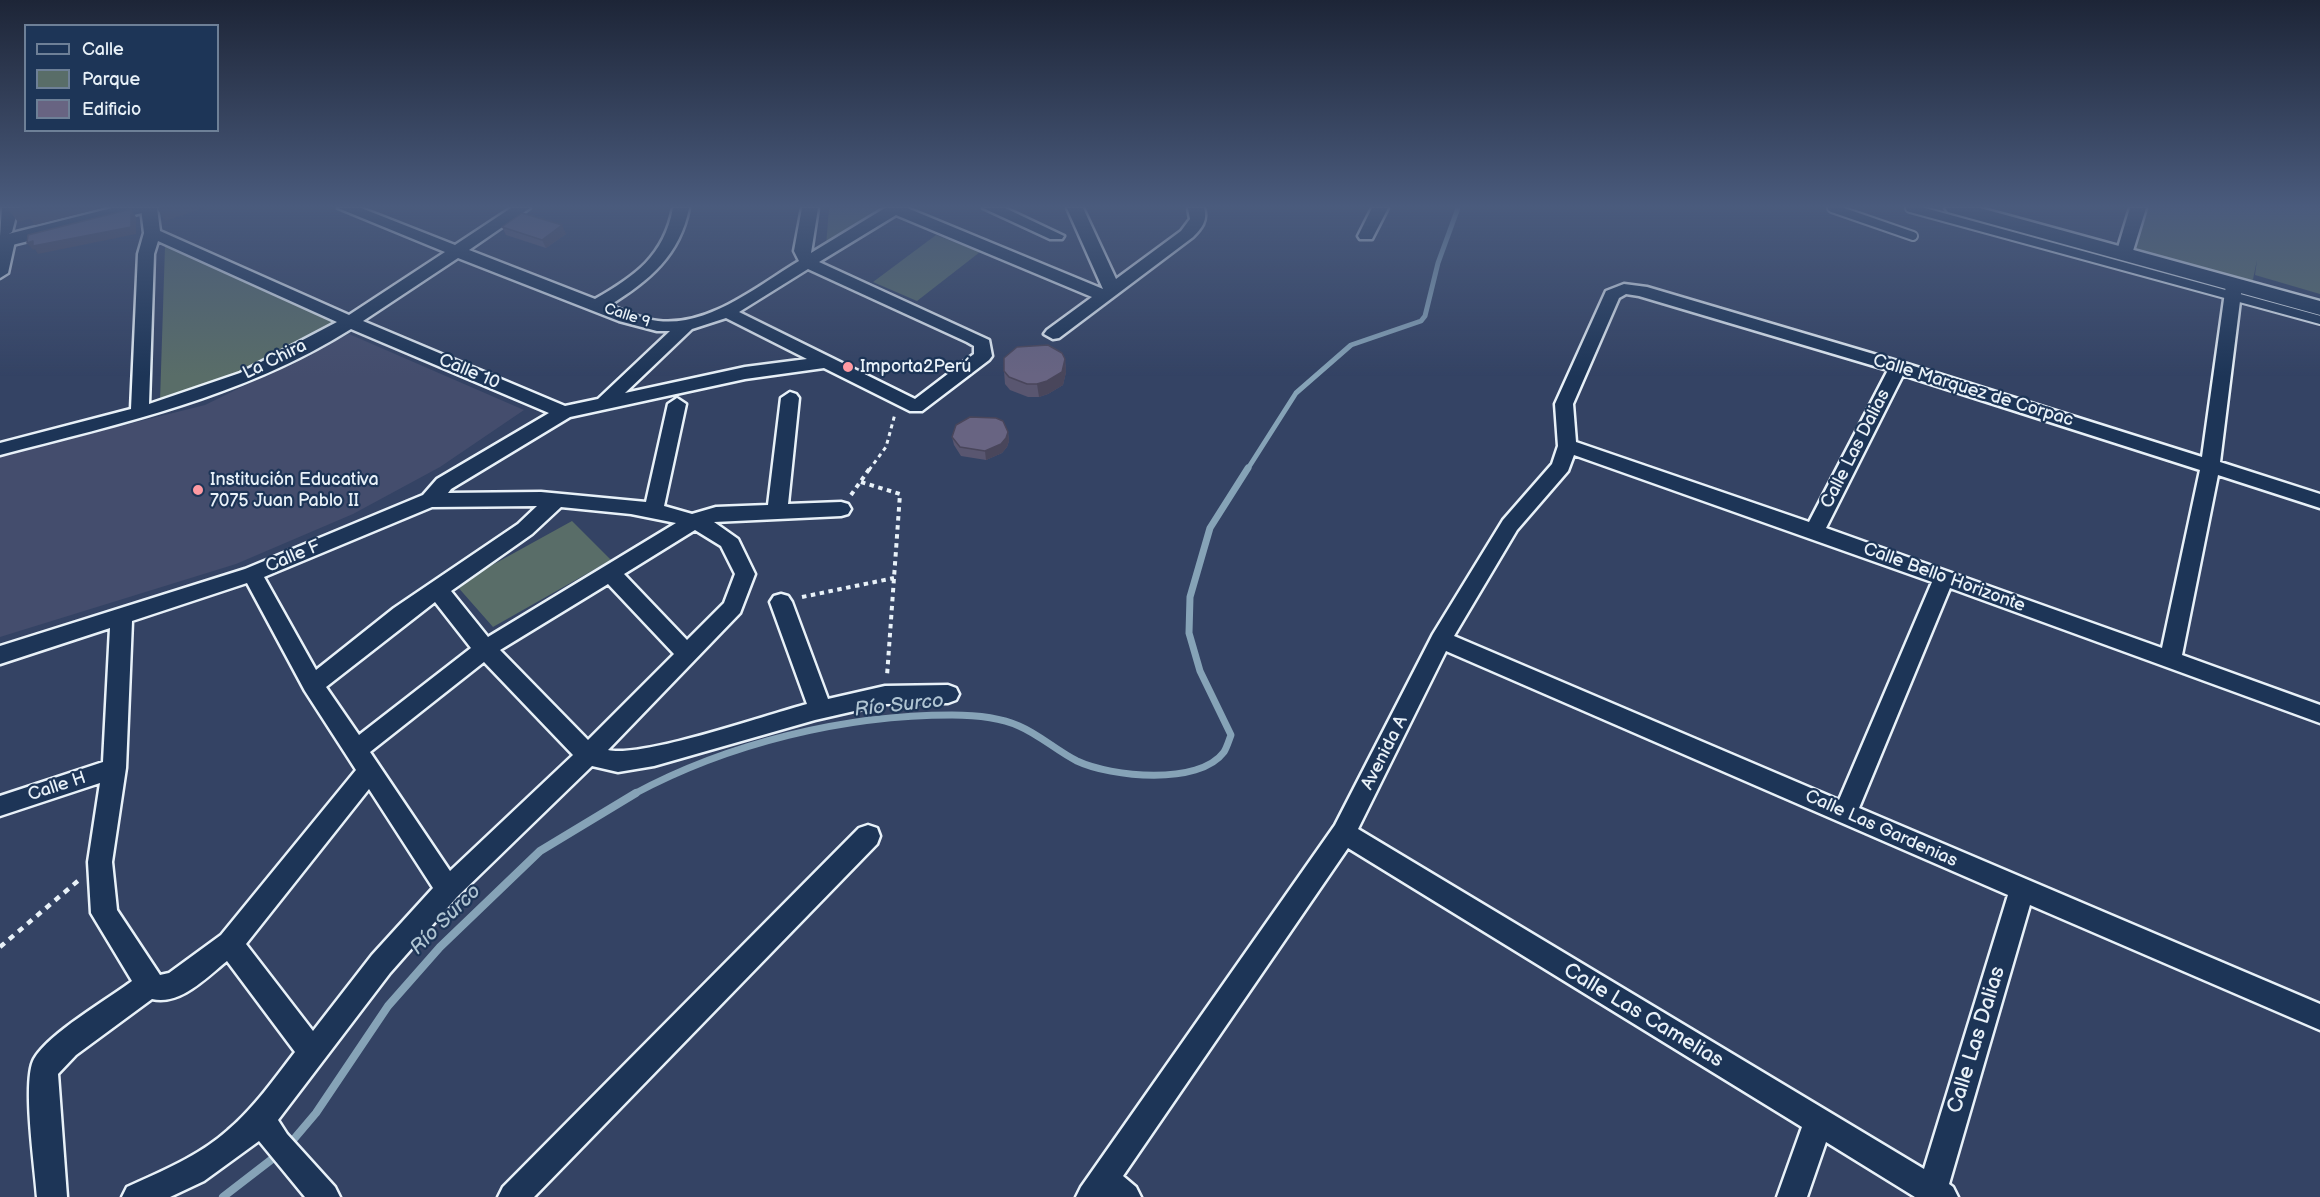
<!DOCTYPE html>
<html>
<head>
<meta charset="utf-8">
<style>
	body { margin:0 }
	#map { position:relative; width:2320px; height:1197px; overflow:hidden; background:#344364; font-family:"Balsamiq Sans",sans-serif }
	canvas { display:block }
	.legend { position:absolute; left:24px; top:24px; width:195px; height:108px; box-sizing:border-box; background:#1d3557; border:2px solid #6e8097; margin:0; padding:8px 10px; list-style:none; font-size:18px; color:#e8f1f8 }
	.legend li { display:flex; align-items:center; gap:12px; height:30px }
	.legend b { width:30px; border:2px solid #6e8097 }
</style>
</head>
<body>
<div id="map">
<canvas width="2320" height="1197"></canvas>
<ul class="legend">
<li><b style="height:8px;background:#1d3557"></b>Calle</li>
<li><b style="height:16px;background:#596d68"></b>Parque</li>
<li><b style="height:16px;background:#686482"></b>Edificio</li>
</ul>
</div>
<script>
const context = document.querySelector('canvas').getContext('2d');
context.lineJoin = 'round';
function paint(path, color) { context.fillStyle = color; context.fill(path, 'evenodd'); }
function stroke(path, color, width, dash) { context.strokeStyle = color; context.lineWidth = width; context.lineCap = dash ? 'butt' : 'round'; context.setLineDash(dash || []); context.stroke(path); }
function drawText(font, color, halo, rows, align = 'center') {
  context.font = font + ' "Balsamiq Sans",sans-serif'; context.lineWidth = 4.5; context.setLineDash([]); context.textBaseline = 'middle'; context.strokeStyle = halo; context.fillStyle = color; for (const [text, x, y, turn = 0] of rows) {
    context.save(); context.translate(x, y); context.rotate((+turn || 0) * Math.PI / 180); context.textAlign = isNaN(turn) ? turn : align; if (halo) context.strokeText(text, 0, 0); context.fillText(text, 0, 0); context.restore();
  }
}
const built = new Path2D(`
	M 349,334 L 524,410 L 440,467 L 353,514 L 236,564 L 0,637 L 0,456 L 205,405 Z`);
const green = new Path2D(`
	M 829,208 L 887,208 L 826,246 Z
	M 2148,208 L 2320,208 L 2320,294 L 2255,275 L 2257,260 L 2252,284 L 2142,254 L 2134,247 Z
	M 936,235 L 980,252 L 917,301 L 873,282 Z
	M 165,246 L 336,322 L 238,374 L 160,401 Z
	M 572,521 L 611,560 L 493,627 L 456,585 Z`);
const streamFar2 = new Path2D(`
	M 1247,470 L 1296,393 L 1351,345 L 1421,321 L 1425,316 L 1438,263 L 1458,208`);
const streamFar1 = new Path2D(`
	M 634,794 C 729,743 844,715 952,715 C 975,715 999,717 1019,726 C 1040,735 1057,751 1077,761 C 1111,777 1199,786 1224,752 C 1227,747 1229,740 1231,735 L 1200,671 L 1189,633 L 1190,597 L 1210,528 L 1248,468`);
const stream = new Path2D(`
	M 288,1146 L 316,1113 L 388,1006 L 440,947 L 540,851 L 636,793
	M 223,1197 L 280,1153`);
const pathFar2 = new Path2D(`
	M 869,470 L 886,447 L 895,414`);
const pathFar1 = new Path2D(`
	M 861,482 L 900,494 L 887,676
	M 851,495 L 870,468
	M 802,597 L 894,578`);
const path = new Path2D(`
	M 0,947 L 79,880`);
const lane = new Path2D(`
	M 1832,208 L 1913,236
	M 1910,208 L 2320,320`);
const street = new Path2D(`
	M 2,208 L 18,208 L 12,232 L 4,237 L 0,236 Z
	M 141,208 L 157,208 L 160,231 L 349,315 L 445,252 L 338,208 L 361,208 L 455,245 L 511,208 L 530,208 L 469,250 L 595,299 C 635,276 664,256 673,208 L 689,208 C 680,255 649,281 610,305 C 625,311 641,319 658,321 C 709,327 757,286 799,261 L 794,251 L 802,208 L 818,208 L 811,253 L 885,208 L 907,208 L 1103,289 L 1067,208 L 1083,208 L 1116,279 L 1181,231 L 1190,219 L 1188,208 L 1204,208 C 1208,221 1201,229 1193,237 L 1059,338 L 1053,339 L 1044,334 L 1047,330 L 1092,297 L 896,215 L 819,262 L 989,340 L 992,356 L 989,360 L 922,411 L 910,411 L 824,368 L 745,379 L 570,417 L 451,489 L 448,493 L 541,492 L 646,502 L 668,404 L 677,398 L 686,404 L 664,506 L 692,514 L 716,507 L 768,505 L 781,398 L 790,392 L 796,394 L 799,398 L 788,504 L 841,502 L 848,504 L 851,509 L 848,514 L 841,516 L 714,522 L 738,539 L 755,574 L 740,613 L 608,750 C 643,758 766,715 807,704 L 770,602 L 774,596 L 781,594 L 788,596 L 792,602 L 828,699 L 885,686 L 948,685 L 956,688 L 959,694 L 956,700 L 948,703 L 885,704 L 815,720 L 654,766 L 618,772 L 592,766 L 457,897 L 390,973 L 278,1120 L 287,1134 L 335,1187 L 340,1197 L 305,1197 L 259,1141 L 204,1181 L 170,1197 L 122,1197 L 127,1187 C 162,1171 199,1156 228,1130 C 254,1108 274,1079 295,1052 L 227,961 C 207,977 180,1006 152,999 L 76,1055 L 58,1074 L 67,1197 L 37,1197 C 35,1168 22,1081 34,1059 C 49,1033 107,1000 132,981 L 91,913 L 88,862 L 100,783 L 0,816 L 0,796 L 103,762 L 110,628 L 0,664 L 0,646 L 245,569 L 423,495 L 437,479 L 549,413 L 351,329 C 243,397 122,423 0,455 L 0,443 L 131,409 L 138,254 L 144,233 ZM 158,241 L 337,322 L 240,373 L 149,404 L 154,254 ZM 458,258 L 619,321 L 657,331 L 670,331 L 598,399 L 565,406 L 363,321 ZM 808,269 L 967,342 L 974,346 L 974,354 L 915,399 L 739,312 ZM 726,318 L 807,359 L 745,367 L 625,393 L 692,329 ZM 537,506 L 518,524 L 394,608 L 316,670 L 264,577 L 432,507 ZM 561,507 L 631,514 L 676,523 L 488,637 L 451,591 L 532,534 ZM 695,530 L 721,546 L 735,574 L 724,603 L 687,640 L 624,574 ZM 247,583 L 305,691 L 356,770 L 221,935 L 169,973 L 160,975 L 117,910 L 112,862 L 126,768 L 132,621 ZM 608,584 L 674,654 L 588,740 L 500,650 ZM 435,602 L 471,648 L 359,735 L 326,687 ZM 484,662 L 573,755 L 450,871 L 370,752 ZM 369,789 L 433,888 L 372,955 L 313,1031 L 246,944 Z
	M 983,208 L 1005,208 L 1064,236 L 1062,239 L 1050,239 Z
	M 1372,208 L 1388,208 L 1372,239 L 1360,239 L 1358,236 Z
	M 2130,208 L 2146,208 L 2132,254 L 2124,259 L 2116,254 Z
	M 7,236 L 15,241 L 8,273 L 0,278 L 0,240 Z
	M 2234,280 L 2242,285 L 2220,462 L 2320,494 L 2320,508 L 2218,475 L 2182,655 L 2320,705 L 2320,723 L 1950,588 L 1859,808 L 2320,1004 L 2320,1030 L 2030,905 L 1949,1184 L 1953,1187 L 1958,1197 L 1915,1197 L 1826,1142 L 1807,1197 L 1777,1197 L 1802,1127 L 1348,848 L 1123,1176 L 1136,1187 L 1141,1197 L 1076,1197 L 1081,1187 L 1335,825 L 1433,634 L 1503,520 L 1552,464 L 1558,446 L 1555,404 L 1606,291 L 1624,284 L 1647,287 L 1904,363 L 2202,457 L 2226,285 ZM 1626,294 L 1639,296 L 1888,370 L 1809,522 L 1576,442 L 1573,404 L 1619,298 ZM 1903,375 L 2200,470 L 2162,648 L 1826,528 ZM 1574,455 L 1932,582 L 1839,800 L 1454,636 L 1517,530 L 1568,471 ZM 1446,651 L 2008,895 L 1924,1169 L 1358,829 Z
	M 868,825 L 877,828 L 880,836 L 877,844 L 534,1197 L 498,1197 L 503,1187 L 859,828 Z`);
const secondary = new Path2D(`
	M 112,208 L 149,208 L 146,212 L 0,248 L 0,236 Z
	M 1945,208 L 1980,208 L 2320,301 L 2320,315 L 1948,212 Z`);
const wall = new Path2D(`
	M 502,227 L 566,234 L 546,248 L 506,235 Z
	M 1065,359 L 1066,372 L 1063,385 L 1048,394 L 1039,397 L 1028,397 L 1010,390 L 1005,384 L 1004,371 Z
	M 1008,432 L 1009,441 L 1007,447 L 1002,453 L 986,460 L 961,456 L 954,445 L 952,437 Z`);
const shadedWall = new Path2D(`
	M 7,208 L 102,208 L 35,225 L 30,219 L 18,222 Z
	M 157,208 L 204,208 L 165,221 Z
	M 131,209 L 136,217 L 136,234 L 38,254 L 35,249 L 33,250 L 27,243 Z
	M 562,225 L 566,234 L 546,248 L 542,240 Z
	M 1065,359 L 1066,372 L 1063,385 L 1048,394 L 1039,397 L 1037,384 Z
	M 1008,432 L 1009,441 L 1007,447 L 1002,453 L 986,460 L 985,451 Z`);
const building = new Path2D(`
	M 131,209 L 131,227 L 33,246 L 33,241 L 27,243 L 28,235 Z
	M 522,213 L 562,225 L 542,240 L 502,227 Z
	M 1048,345 L 1062,353 L 1065,359 L 1062,372 L 1047,381 L 1037,384 L 1027,384 L 1009,377 L 1004,371 L 1004,358 L 1017,347 Z
	M 970,417 L 996,418 L 1003,421 L 1008,432 L 1006,438 L 1001,444 L 985,451 L 960,447 L 952,437 L 956,425 Z`);
const markers = [
	[848,367,6,"#ff9aa2"],
	[198,490,6,"#ff9aa2"]
];
const farStreetnames = [
	["Calle 9",627,316,18]
];
const streetNames = [
	["La Chira",275,360,-26],
	["Calle 10",469,372,23],
	["Calle Marquez de Corpac",1973,391,17],
	["Calle Las Dalias",1856,449,-63],
	["Calle F",293,557,-23],
	["Calle Bello Horizonte",1944,578,20],
	["Avenida A",1385,753,-63],
	["Calle H",57,787,-18],
	["Calle Las Gardenias",1881,829,24]
];
const poiNames = [
	["Importa2Perú",860,367],
	["Institución Educativa",210,480],
	["7075 Juan Pablo II",210,501]
];
const waterNames = [
	["Río Surco",899,706,-6],
	["Río Surco",446,920,-45]
];
const nearStreetnames = [
	["Calle Las Camelias",1643,1016,31],
	["Calle Las Dalias",1977,1040,-73]
];
paint(built, '#444d6d');
paint(green, '#596d68');
stroke(streamFar2, '#86a3b7', 5);
stroke(streamFar1, '#86a3b7', 7);
stroke(stream, '#86a3b7', 8);
stroke(lane, '#e8f1f8', 12);
stroke(street, '#e8f1f8', 5);
stroke(secondary, '#e8f1f8', 5);
stroke(pathFar2, '#e8f1f8', 3, [4, 4]);
stroke(pathFar1, '#e8f1f8', 4, [4.5, 4.5]);
stroke(path, '#e8f1f8', 4.5, [6, 6]);
stroke(lane, '#1d3557', 8);
paint(street, '#1d3557');
paint(secondary, '#1d3557');
paint(wall, '#595670');
paint(shadedWall, '#49465b');
paint(building, '#686482');
stroke(building, '#49465b', 1.5);
const sky = context.createLinearGradient(0, 0, 0, 376);
sky.addColorStop(0, '#1d2537');
sky.addColorStop(0.55, '#4a5b7d');
sky.addColorStop(1, '#4a5b7d00');
context.fillStyle = sky;
context.fillRect(0, 0, 2320, 376);
for (const [x, y, r, color] of markers) { const dot = new Path2D(); dot.arc(x, y, r, 0, 2 * Math.PI); context.fillStyle = color; context.fill(dot); stroke(dot, '#1d3557', 2); }
drawText('15px', '#e8f1f8', '#1d3557', farStreetnames);
drawText('18px', '#e8f1f8', '#1d3557', streetNames);
drawText('18px', '#e8f1f8', '#1d3557', poiNames, 'left');
drawText('italic 20px', '#afc4d2', '#1d3557', waterNames);
drawText('21px', '#e8f1f8', '#1d3557', nearStreetnames);
</script>
</body>
</html>
